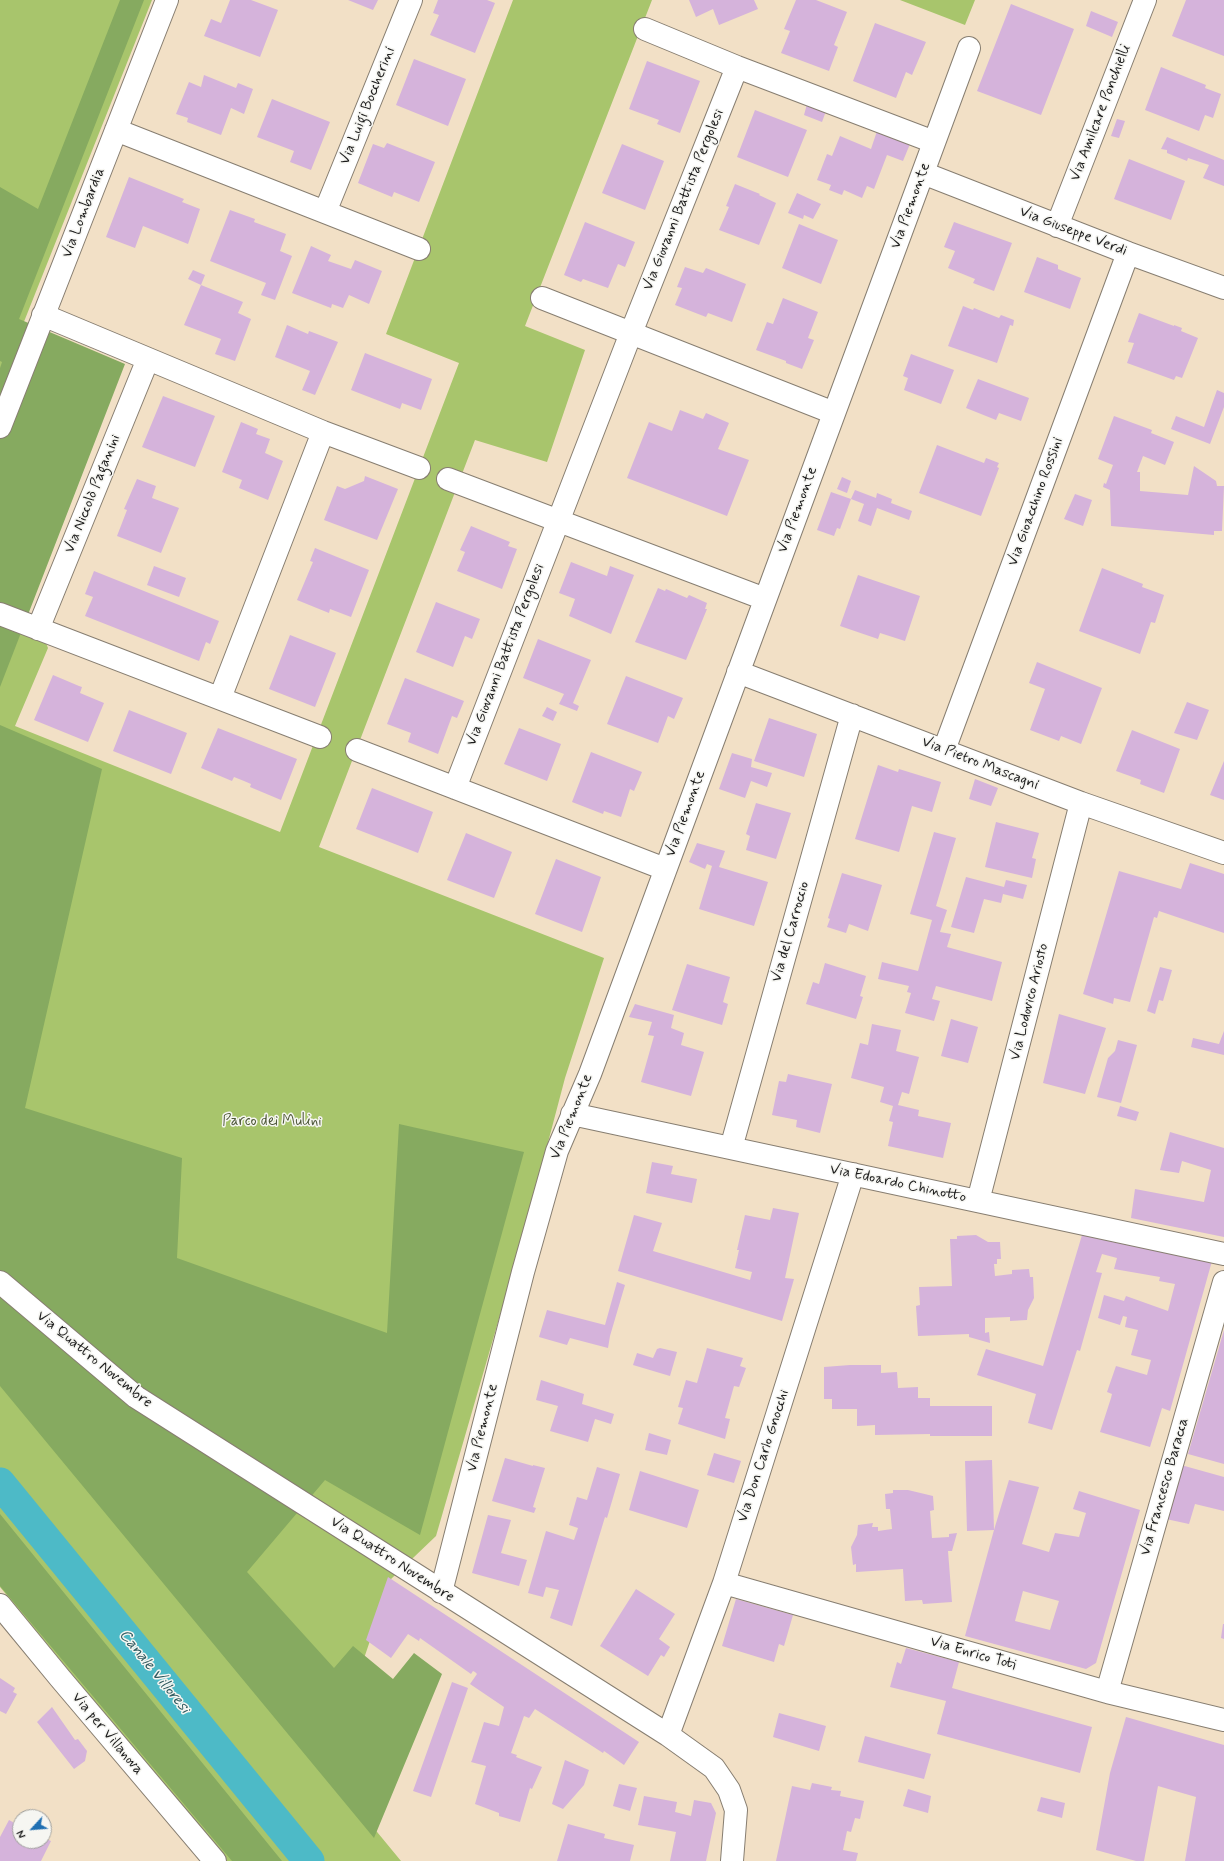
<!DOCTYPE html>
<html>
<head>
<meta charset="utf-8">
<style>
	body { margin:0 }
	#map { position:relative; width:1224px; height:1861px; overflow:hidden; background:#f2e0c6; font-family:Mynerve,sans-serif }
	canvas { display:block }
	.north { position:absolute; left:12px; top:1809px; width:40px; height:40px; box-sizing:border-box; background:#f6f6f2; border:1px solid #9f9f9c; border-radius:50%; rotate:244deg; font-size:11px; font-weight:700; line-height:16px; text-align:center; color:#1c1c1c }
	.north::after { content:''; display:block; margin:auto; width:14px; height:18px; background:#1f6fb2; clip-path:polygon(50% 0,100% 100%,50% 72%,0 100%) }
</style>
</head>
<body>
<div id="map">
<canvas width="1224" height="1861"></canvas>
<div class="north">N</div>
</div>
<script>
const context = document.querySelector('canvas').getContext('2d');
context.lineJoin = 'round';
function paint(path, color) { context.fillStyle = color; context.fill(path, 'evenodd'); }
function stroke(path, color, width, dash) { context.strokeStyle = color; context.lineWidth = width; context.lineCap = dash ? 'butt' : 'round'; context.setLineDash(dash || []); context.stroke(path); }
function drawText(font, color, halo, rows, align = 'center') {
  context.font = font + ' Mynerve,sans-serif'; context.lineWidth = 3; context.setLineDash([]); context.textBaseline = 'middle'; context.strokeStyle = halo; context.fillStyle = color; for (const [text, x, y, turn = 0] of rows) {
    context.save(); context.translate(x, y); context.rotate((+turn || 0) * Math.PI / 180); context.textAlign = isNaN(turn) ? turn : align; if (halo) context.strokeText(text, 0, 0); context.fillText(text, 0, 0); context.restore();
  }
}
const green = new Path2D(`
	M 0,0 L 152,0 L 0,382 Z
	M 513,0 L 652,0 L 525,326 L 585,350 L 547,462 L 475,440 L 319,847 L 604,958 L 565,1078 L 527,1222 L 436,1536 L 391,1579 L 326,1770 L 401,1861 L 226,1861 L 0,1587 L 0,626 L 46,643 L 48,648 L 15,726 L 280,832 L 459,363 L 386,334 Z
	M 900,0 L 975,0 L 965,25 Z`);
const forest = new Path2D(`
	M 120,0 L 144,0 L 19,319 L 125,364 L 0,687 L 0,368 L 2,362 L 0,361 L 0,187 L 38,209 Z
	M 0,725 L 102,769 L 25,1108 L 182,1158 L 177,1258 L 387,1333 L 399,1124 L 524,1152 L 420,1535 L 325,1480 L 247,1572 L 334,1668 L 353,1646 L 393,1679 L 414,1653 L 442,1674 L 374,1838 L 0,1386 Z
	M 0,1514 L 282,1861 L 232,1861 L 0,1586 Z`);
const canal = new Path2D(`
	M 0,1483 L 309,1861`);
const building = new Path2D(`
	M 230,0 L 251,0 L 278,10 L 260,57 L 204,36 L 211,19 L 221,23 Z
	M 348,0 L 378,0 L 373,10 Z
	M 438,0 L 487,0 L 495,3 L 475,53 L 430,35 L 439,15 L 433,13 Z
	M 689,0 L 754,0 L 758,9 L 719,25 L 713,9 L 696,17 Z
	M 796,0 L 816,0 L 847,12 L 834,45 L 838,47 L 829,71 L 781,53 L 790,31 L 784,29 Z
	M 1186,0 L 1224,0 L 1224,56 L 1172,36 Z
	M 1011,4 L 1074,29 L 1041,115 L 977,91 Z
	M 1091,11 L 1118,22 L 1112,37 L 1086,26 Z
	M 875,23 L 926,42 L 912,75 L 906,72 L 896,98 L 853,81 Z
	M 414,59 L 466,79 L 448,126 L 396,105 Z
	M 647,61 L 700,81 L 680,133 L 657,124 L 659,120 L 629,109 Z
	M 1161,67 L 1206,85 L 1205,88 L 1221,94 L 1213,118 L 1205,115 L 1199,131 L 1145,110 Z
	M 204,75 L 236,88 L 238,83 L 253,89 L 244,114 L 231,108 L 221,135 L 187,122 L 188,118 L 176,114 L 189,82 L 201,87 Z
	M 272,99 L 330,122 L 311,170 L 290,162 L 294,151 L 257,137 Z
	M 807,104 L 826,111 L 822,122 L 804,115 Z
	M 755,110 L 807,130 L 788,177 L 737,157 Z
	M 1117,119 L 1125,121 L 1119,138 L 1111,136 Z
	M 877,131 L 910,144 L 903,161 L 887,155 L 874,189 L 867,186 L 862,198 L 844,190 L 842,195 L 829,190 L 831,185 L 817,180 L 827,154 L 832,156 L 840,136 L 871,149 Z
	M 1167,137 L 1224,160 L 1224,186 L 1203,178 L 1209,165 L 1188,158 L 1187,161 L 1167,153 L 1167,150 L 1161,149 Z
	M 387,143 L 435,162 L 419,202 L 394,192 L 392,197 L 358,183 L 373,144 L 384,148 Z
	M 622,144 L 664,161 L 645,210 L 602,193 Z
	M 1129,159 L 1185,181 L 1171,220 L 1114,199 Z
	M 129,177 L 184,199 L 182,202 L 200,209 L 188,244 L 143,226 L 135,248 L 106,237 Z
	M 735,184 L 760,194 L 759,195 L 776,203 L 759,245 L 719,230 L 729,207 L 726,206 Z
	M 797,193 L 821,204 L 813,219 L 804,215 L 803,219 L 788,213 Z
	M 230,210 L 255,219 L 254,222 L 286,234 L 280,251 L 292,256 L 275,300 L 261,295 L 266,283 L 210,261 Z
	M 585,222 L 635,242 L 625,267 L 618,264 L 608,288 L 583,279 L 581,282 L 564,275 Z
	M 954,222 L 1012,243 L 994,291 L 973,283 L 975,279 L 948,268 L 955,251 L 944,247 Z
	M 799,224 L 838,240 L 821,284 L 782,268 Z
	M 311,246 L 331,255 L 328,261 L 351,269 L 355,260 L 382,271 L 369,304 L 349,295 L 343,308 L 332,304 L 331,308 L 292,293 Z
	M 1037,257 L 1058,265 L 1058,269 L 1081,278 L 1070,309 L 1024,292 Z
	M 685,267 L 703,273 L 706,268 L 746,284 L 732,322 L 708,313 L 706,317 L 675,305 L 682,288 L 677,287 Z
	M 193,270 L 205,275 L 201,285 L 243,302 L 238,313 L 251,319 L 235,361 L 215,354 L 221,339 L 184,325 L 201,285 L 188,279 Z
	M 783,298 L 818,312 L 808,338 L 814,340 L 802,369 L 786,363 L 786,361 L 756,350 L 767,322 L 773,324 Z
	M 963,306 L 973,310 L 974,308 L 999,318 L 1001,315 L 1014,320 L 1013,326 L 1010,325 L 997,363 L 948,346 Z
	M 1139,313 L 1174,326 L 1174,325 L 1182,328 L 1181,331 L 1198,338 L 1182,378 L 1176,376 L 1174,380 L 1127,363 L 1134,343 L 1128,342 Z
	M 287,325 L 308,334 L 309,331 L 338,342 L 315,395 L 302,390 L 310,371 L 275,357 Z
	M 365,353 L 432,379 L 421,410 L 402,403 L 400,409 L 351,390 Z
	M 911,354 L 954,370 L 941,404 L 904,390 L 908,378 L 903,376 Z
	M 978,379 L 1029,398 L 1021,421 L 999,413 L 996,420 L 966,408 Z
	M 1217,390 L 1224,393 L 1224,407 L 1210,444 L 1171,429 L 1176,416 L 1204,427 Z
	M 163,396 L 215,416 L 195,467 L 142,447 Z
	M 680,410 L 703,419 L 706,413 L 729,423 L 718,449 L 749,460 L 727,516 L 627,478 L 649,422 L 672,431 Z
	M 1114,416 L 1152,430 L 1151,433 L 1174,442 L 1165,465 L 1143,456 L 1137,472 L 1140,472 L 1140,491 L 1188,495 L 1194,466 L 1216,481 L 1217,486 L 1224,486 L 1222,531 L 1214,531 L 1214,535 L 1111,526 L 1110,490 L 1103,487 L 1104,483 L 1106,484 L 1113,465 L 1098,459 Z
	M 241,422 L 258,429 L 256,434 L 270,439 L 265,453 L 283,461 L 268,500 L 239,488 L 242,480 L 222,472 Z
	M 937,445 L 984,463 L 986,458 L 999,463 L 997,467 L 999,468 L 981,516 L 919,493 Z
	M 365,476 L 398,489 L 377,540 L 324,520 L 337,486 L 345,489 L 364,481 Z
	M 842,477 L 851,481 L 847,493 L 837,489 Z
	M 137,479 L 156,486 L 152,498 L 179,508 L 161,553 L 117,536 L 127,510 L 124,509 Z
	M 855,490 L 876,498 L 877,493 L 892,499 L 891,503 L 912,511 L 909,520 L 877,508 L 871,526 L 858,521 L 864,504 L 851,499 L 840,529 L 837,528 L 834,536 L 817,530 L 831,492 L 851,499 Z
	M 1075,494 L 1092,500 L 1083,526 L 1064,519 Z
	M 471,526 L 510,542 L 508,546 L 517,549 L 502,589 L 457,571 L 465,552 L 460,550 Z
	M 315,548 L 369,570 L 351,617 L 330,609 L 329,613 L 297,600 L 313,562 L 310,561 Z
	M 571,562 L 607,576 L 610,566 L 634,575 L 611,634 L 569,616 L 575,599 L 559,593 Z
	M 154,566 L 186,578 L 179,597 L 147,585 Z
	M 1102,568 L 1143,584 L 1142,587 L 1164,595 L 1155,623 L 1151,622 L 1140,654 L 1079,631 Z
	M 94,571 L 219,621 L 210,644 L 206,642 L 199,661 L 85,616 L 93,597 L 85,594 Z
	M 858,575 L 920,596 L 905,641 L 880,633 L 878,639 L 840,626 Z
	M 658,588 L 665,591 L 666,589 L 687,598 L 689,595 L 707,603 L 705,609 L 707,609 L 686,660 L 635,642 Z
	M 436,602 L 480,619 L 472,639 L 465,636 L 453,667 L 416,652 Z
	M 290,635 L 336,653 L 315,707 L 269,689 Z
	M 538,639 L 591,660 L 573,703 L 579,706 L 577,711 L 559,704 L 564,694 L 523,678 Z
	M 1037,662 L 1102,688 L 1081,744 L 1061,736 L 1059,741 L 1030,730 L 1045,689 L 1029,683 Z
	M 53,675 L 79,686 L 82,687 L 80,693 L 104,703 L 88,742 L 34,720 Z
	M 626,676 L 683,698 L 674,719 L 668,716 L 658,743 L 607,724 Z
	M 405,678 L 464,701 L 457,718 L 452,716 L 438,754 L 408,742 L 411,733 L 387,724 Z
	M 1187,702 L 1209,710 L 1197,740 L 1174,733 Z
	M 547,707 L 557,712 L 553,721 L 542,716 Z
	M 129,710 L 187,733 L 171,774 L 113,751 Z
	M 769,718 L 817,734 L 804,777 L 754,761 Z
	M 218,728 L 297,759 L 281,800 L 250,787 L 251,784 L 244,781 L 234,777 L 232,781 L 201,768 Z
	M 519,728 L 561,744 L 547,781 L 504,764 Z
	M 1132,730 L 1180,749 L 1164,793 L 1140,784 L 1141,780 L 1116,771 Z
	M 591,752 L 642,772 L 634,791 L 630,789 L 621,817 L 604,811 L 603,814 L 572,802 Z
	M 732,753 L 752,759 L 751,767 L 772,773 L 767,787 L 751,781 L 745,798 L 719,789 Z
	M 1224,761 L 1224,800 L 1210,795 Z
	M 878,765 L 898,772 L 899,769 L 941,782 L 932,812 L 912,806 L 899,852 L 855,839 Z
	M 975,779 L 998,788 L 991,806 L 969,799 Z
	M 372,788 L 433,812 L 418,853 L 356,829 Z
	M 756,803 L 791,813 L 776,859 L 746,850 L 750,836 L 746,834 Z
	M 996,822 L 1039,833 L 1032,858 L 1036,859 L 1032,878 L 985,867 Z
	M 934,832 L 956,838 L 936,906 L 947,910 L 940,932 L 951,934 L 947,947 L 1002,962 L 992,1001 L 936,986 L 932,999 L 940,1001 L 934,1021 L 905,1013 L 911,993 L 907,992 L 909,986 L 878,979 L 882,962 L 918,971 L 932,920 L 910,914 Z
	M 466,833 L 512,852 L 494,898 L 447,880 Z
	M 697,843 L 725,851 L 719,867 L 768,882 L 754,926 L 699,909 L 712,866 L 707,864 L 705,869 L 689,862 Z
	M 556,859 L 601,877 L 582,932 L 535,914 Z
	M 1190,863 L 1224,874 L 1224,933 L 1159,911 L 1157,918 L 1154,917 L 1130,1002 L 1114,998 L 1113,1004 L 1083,994 L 1119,871 L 1181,889 Z
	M 842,873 L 882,885 L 868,931 L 849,924 L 846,933 L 827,927 L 830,919 L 828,918 Z
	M 966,877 L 1004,887 L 1006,880 L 1027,885 L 1023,899 L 1003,894 L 1001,903 L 984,899 L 974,933 L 951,927 Z
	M 825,963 L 866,976 L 860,996 L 863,997 L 856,1019 L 806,1004 L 813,982 L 819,984 Z
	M 687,964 L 730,977 L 723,1002 L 728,1004 L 722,1025 L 672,1010 Z
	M 1160,967 L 1172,970 L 1163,1001 L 1159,1000 L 1155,1014 L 1147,1011 Z
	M 635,1004 L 674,1015 L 671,1028 L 684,1033 L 681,1045 L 704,1052 L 691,1096 L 641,1082 L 654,1036 L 648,1035 L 652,1022 L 629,1017 Z
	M 1059,1014 L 1106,1028 L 1085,1094 L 1043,1083 Z
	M 951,1019 L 978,1027 L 968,1063 L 941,1056 Z
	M 872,1024 L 901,1030 L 896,1051 L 919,1057 L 909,1094 L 902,1092 L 898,1105 L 919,1110 L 918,1116 L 951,1123 L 943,1158 L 888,1146 L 893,1122 L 889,1121 L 893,1106 L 880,1102 L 884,1087 L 851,1078 L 860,1043 L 868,1045 Z
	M 1224,1031 L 1224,1055 L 1191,1047 L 1193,1038 L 1219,1044 Z
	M 1118,1040 L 1137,1045 L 1121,1103 L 1097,1097 L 1108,1058 L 1115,1051 Z
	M 788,1074 L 832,1084 L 820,1133 L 796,1127 L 797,1120 L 772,1115 L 779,1081 L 786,1082 Z
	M 1120,1106 L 1139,1112 L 1136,1121 L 1117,1116 Z
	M 1170,1132 L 1224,1148 L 1224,1237 L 1131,1218 L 1135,1189 L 1204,1202 L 1211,1170 L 1182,1161 L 1179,1173 L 1160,1170 Z
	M 652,1162 L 673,1166 L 671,1174 L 697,1179 L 692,1203 L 646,1193 Z
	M 773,1208 L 799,1213 L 785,1278 L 794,1279 L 782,1321 L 618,1271 L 634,1215 L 662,1223 L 653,1251 L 750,1280 L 752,1272 L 735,1268 L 739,1250 L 737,1250 L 745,1215 L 770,1220 Z
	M 976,1235 L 988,1242 L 1000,1242 L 1001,1259 L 997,1259 L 997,1264 L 994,1264 L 995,1276 L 1012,1274 L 1012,1270 L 1029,1269 L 1030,1277 L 1033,1277 L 1034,1298 L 1028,1310 L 1027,1320 L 1010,1321 L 1010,1317 L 985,1318 L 985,1333 L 989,1332 L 990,1343 L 969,1337 L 969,1334 L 918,1336 L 916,1306 L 920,1305 L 919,1287 L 952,1286 L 950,1239 L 957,1239 L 957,1236 Z
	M 1082,1235 L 1212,1261 L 1170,1411 L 1162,1408 L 1150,1447 L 1100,1432 L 1111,1398 L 1112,1394 L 1107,1392 L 1116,1366 L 1147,1375 L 1151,1360 L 1131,1355 L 1138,1330 L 1125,1327 L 1127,1317 L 1123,1316 L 1120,1325 L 1098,1318 L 1104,1295 L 1124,1301 L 1126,1296 L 1168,1311 L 1175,1284 L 1159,1281 L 1160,1277 L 1114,1269 L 1117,1258 L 1102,1254 L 1096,1272 L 1102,1273 L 1080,1351 L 1077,1350 L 1052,1430 L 1028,1423 L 1036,1394 L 977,1375 L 986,1349 L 1043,1366 Z
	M 617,1282 L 625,1285 L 610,1336 L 608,1348 L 570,1338 L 567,1345 L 539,1337 L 547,1310 L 605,1325 Z
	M 1224,1330 L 1224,1464 L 1188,1454 Z
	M 660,1348 L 677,1352 L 670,1376 L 633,1365 L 637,1353 L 653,1358 L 657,1349 Z
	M 707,1348 L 743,1358 L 740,1366 L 746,1368 L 739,1387 L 734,1386 L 725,1418 L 730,1419 L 725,1439 L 678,1424 L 683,1408 L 678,1407 L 686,1380 L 697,1383 Z
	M 850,1365 L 881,1365 L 881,1373 L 897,1372 L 898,1388 L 918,1387 L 918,1398 L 930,1398 L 930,1406 L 992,1406 L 992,1436 L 930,1436 L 930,1434 L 875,1435 L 875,1425 L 857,1426 L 857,1409 L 832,1409 L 832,1399 L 824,1399 L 824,1367 Z
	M 541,1380 L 584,1394 L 582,1404 L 614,1414 L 611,1424 L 595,1419 L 588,1442 L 550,1431 L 558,1406 L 536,1400 Z
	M 649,1433 L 671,1440 L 667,1455 L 645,1450 Z
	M 714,1453 L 741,1461 L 734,1483 L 707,1475 Z
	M 505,1458 L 533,1466 L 533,1465 L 545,1468 L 533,1507 L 536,1508 L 534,1513 L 492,1501 Z
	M 992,1460 L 994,1530 L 1009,1480 L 1039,1487 L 1022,1544 L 1049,1552 L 1055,1533 L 1079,1537 L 1086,1513 L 1073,1509 L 1079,1491 L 1140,1510 L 1096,1663 L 1086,1669 L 965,1636 L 994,1530 L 967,1531 L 965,1461 ZM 1023,1591 L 1059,1601 L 1050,1630 L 1015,1621 Z
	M 1181,1465 L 1224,1477 L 1224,1511 L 1195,1504 L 1189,1524 L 1166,1519 Z
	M 597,1467 L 620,1474 L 607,1518 L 605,1517 L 572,1626 L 550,1618 L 559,1590 L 546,1587 L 543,1597 L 528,1593 L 546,1531 L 574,1540 L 578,1528 L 569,1525 L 577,1497 L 587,1500 Z
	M 640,1471 L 699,1490 L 687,1528 L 629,1510 Z
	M 893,1490 L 908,1490 L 933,1496 L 934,1510 L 930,1511 L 932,1538 L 949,1537 L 949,1534 L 957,1533 L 952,1551 L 948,1551 L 952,1602 L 923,1604 L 922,1600 L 905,1601 L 903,1569 L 856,1572 L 856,1564 L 853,1565 L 851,1547 L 857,1535 L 858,1525 L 873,1523 L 872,1527 L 878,1527 L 878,1531 L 892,1529 L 890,1509 L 886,1509 L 885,1494 L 893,1493 Z
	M 488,1515 L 511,1520 L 501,1553 L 527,1560 L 519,1586 L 472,1573 Z
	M 388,1577 L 639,1742 L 624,1765 L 604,1751 L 603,1753 L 535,1709 L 529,1718 L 524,1716 L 511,1753 L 517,1755 L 516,1757 L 542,1767 L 532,1789 L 530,1788 L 520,1822 L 499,1816 L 499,1813 L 475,1804 L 486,1766 L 471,1762 L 472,1760 L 484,1722 L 499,1726 L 504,1707 L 470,1684 L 477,1674 L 475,1672 L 473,1671 L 471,1674 L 420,1638 L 419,1641 L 408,1634 L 391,1658 L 366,1640 Z
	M 636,1589 L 675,1614 L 659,1639 L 670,1647 L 664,1657 L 661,1655 L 648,1676 L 600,1646 Z
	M 736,1599 L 793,1615 L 784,1646 L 779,1644 L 774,1662 L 722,1646 Z
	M 1223,1624 L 1224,1624 L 1224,1639 L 1221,1638 Z
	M 906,1648 L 959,1662 L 952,1688 L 1092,1727 L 1080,1773 L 937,1734 L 946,1701 L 890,1687 L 897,1662 L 901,1664 Z
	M 0,1678 L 15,1688 L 13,1692 L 17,1694 L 6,1714 L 0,1711 Z
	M 452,1682 L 468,1688 L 431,1797 L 413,1791 Z
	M 52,1707 L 75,1740 L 78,1739 L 87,1751 L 85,1761 L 74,1769 L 37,1722 Z
	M 779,1713 L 826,1726 L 819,1751 L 773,1737 Z
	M 1126,1717 L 1224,1745 L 1224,1861 L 1185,1861 L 1196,1797 L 1158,1786 L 1144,1861 L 1136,1861 L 1096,1850 L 1110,1773 Z
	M 865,1736 L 931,1754 L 924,1779 L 858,1762 Z
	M 565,1760 L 589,1770 L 584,1785 L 563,1809 L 552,1804 Z
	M 812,1783 L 832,1787 L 831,1790 L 841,1791 L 840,1796 L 864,1801 L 860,1819 L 855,1818 L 851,1832 L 847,1831 L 843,1850 L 858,1853 L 856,1861 L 776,1861 L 792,1786 L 810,1790 Z
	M 619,1784 L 637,1788 L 630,1811 L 613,1806 Z
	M 908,1789 L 931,1796 L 928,1813 L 903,1806 Z
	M 644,1796 L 677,1802 L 675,1812 L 691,1816 L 694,1800 L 711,1803 L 716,1813 L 706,1861 L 670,1861 L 676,1832 L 638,1825 Z
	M 1041,1797 L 1065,1803 L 1062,1818 L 1037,1811 Z
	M 9,1820 L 20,1826 L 20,1841 L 44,1841 L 44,1838 L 51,1841 L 41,1861 L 0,1861 L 0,1837 Z
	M 568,1824 L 605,1834 L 604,1838 L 634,1845 L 630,1861 L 557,1861 Z`);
const minor = new Path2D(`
	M 645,29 L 737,67 L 934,142
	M 116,130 L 419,249
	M 923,173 L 1128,253 L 1224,288
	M 325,212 L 411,0
	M 1057,226 L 1145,0
	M 542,298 L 834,413
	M 43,315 L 323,432 L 419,468
	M 0,427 L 167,0
	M 448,479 L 765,599
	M 0,614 L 320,737
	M 38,629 L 148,359
	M 738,672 L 1081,803 L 1224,853
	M 220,698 L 323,432
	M 357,750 L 665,869
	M 944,750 L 1128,253
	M 455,788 L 631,333 L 737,67
	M 572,1114 L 1224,1254
	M 731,1148 L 852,715
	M 978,1201 L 1081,803
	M 0,1282 L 136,1397 L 668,1735 L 714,1768 L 729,1790 L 736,1810 L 732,1861
	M 724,1583 L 1107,1692 L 1224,1720
	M 441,1592 L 523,1272 L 557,1151 L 590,1074 L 969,48
	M 0,1605 L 60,1678 L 215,1861
	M 1107,1692 L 1224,1282
	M 668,1735 L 724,1583 L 853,1174`);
const streetNames = [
	["Via Luigi Boccherini",368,106,-68],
	["Via Amilcare Ponchielli",1101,113,-69],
	["Via Giovanni Battista Pergolesi",684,200,-68],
	["Via Piemonte",911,206,-70],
	["Via Lombardia",84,213,-69],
	["Via Giuseppe Verdi",1073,232,21],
	["Via Niccolò Paganini",93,494,-68],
	["Via Gioacchino Rossini",1036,502,-70],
	["Via Piemonte",798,510,-70],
	["Via Giovanni Battista Pergolesi",506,655,-69],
	["Via Pietro Mascagni",980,764,21],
	["Via Piemonte",686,814,-70],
	["Via del Carroccio",791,932,-74],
	["Via Lodovico Ariosto",1030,1002,-76],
	["Via Piemonte",572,1117,-68],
	["Via Edoardo Chinotto",898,1184,12],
	["Via Quattro Novembre",94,1360,39],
	["Via Piemonte",483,1428,-76],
	["Via Don Carlo Gnocchi",764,1456,-72],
	["Via Francesco Baracca",1165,1487,-74],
	["Via Quattro Novembre",392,1560,33],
	["Via Enrico Toti",973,1654,16],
	["Via per Villanova",107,1734,50]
];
const parkNames = [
	["Parco dei Mulini",272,1122]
];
const waterNames = [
	["Canale Villoresi",154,1672,51]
];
paint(green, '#a8c56c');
paint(forest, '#86aa60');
stroke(canal, '#4dbac7', 31);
paint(building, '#d5b3db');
stroke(minor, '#877e71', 24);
stroke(minor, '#fff', 22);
drawText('15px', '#1c1c1c', '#f6f6f2', streetNames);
drawText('15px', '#4d5738', '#f6f6f2', parkNames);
drawText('italic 16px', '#305b60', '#f6f6f2', waterNames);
</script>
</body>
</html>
